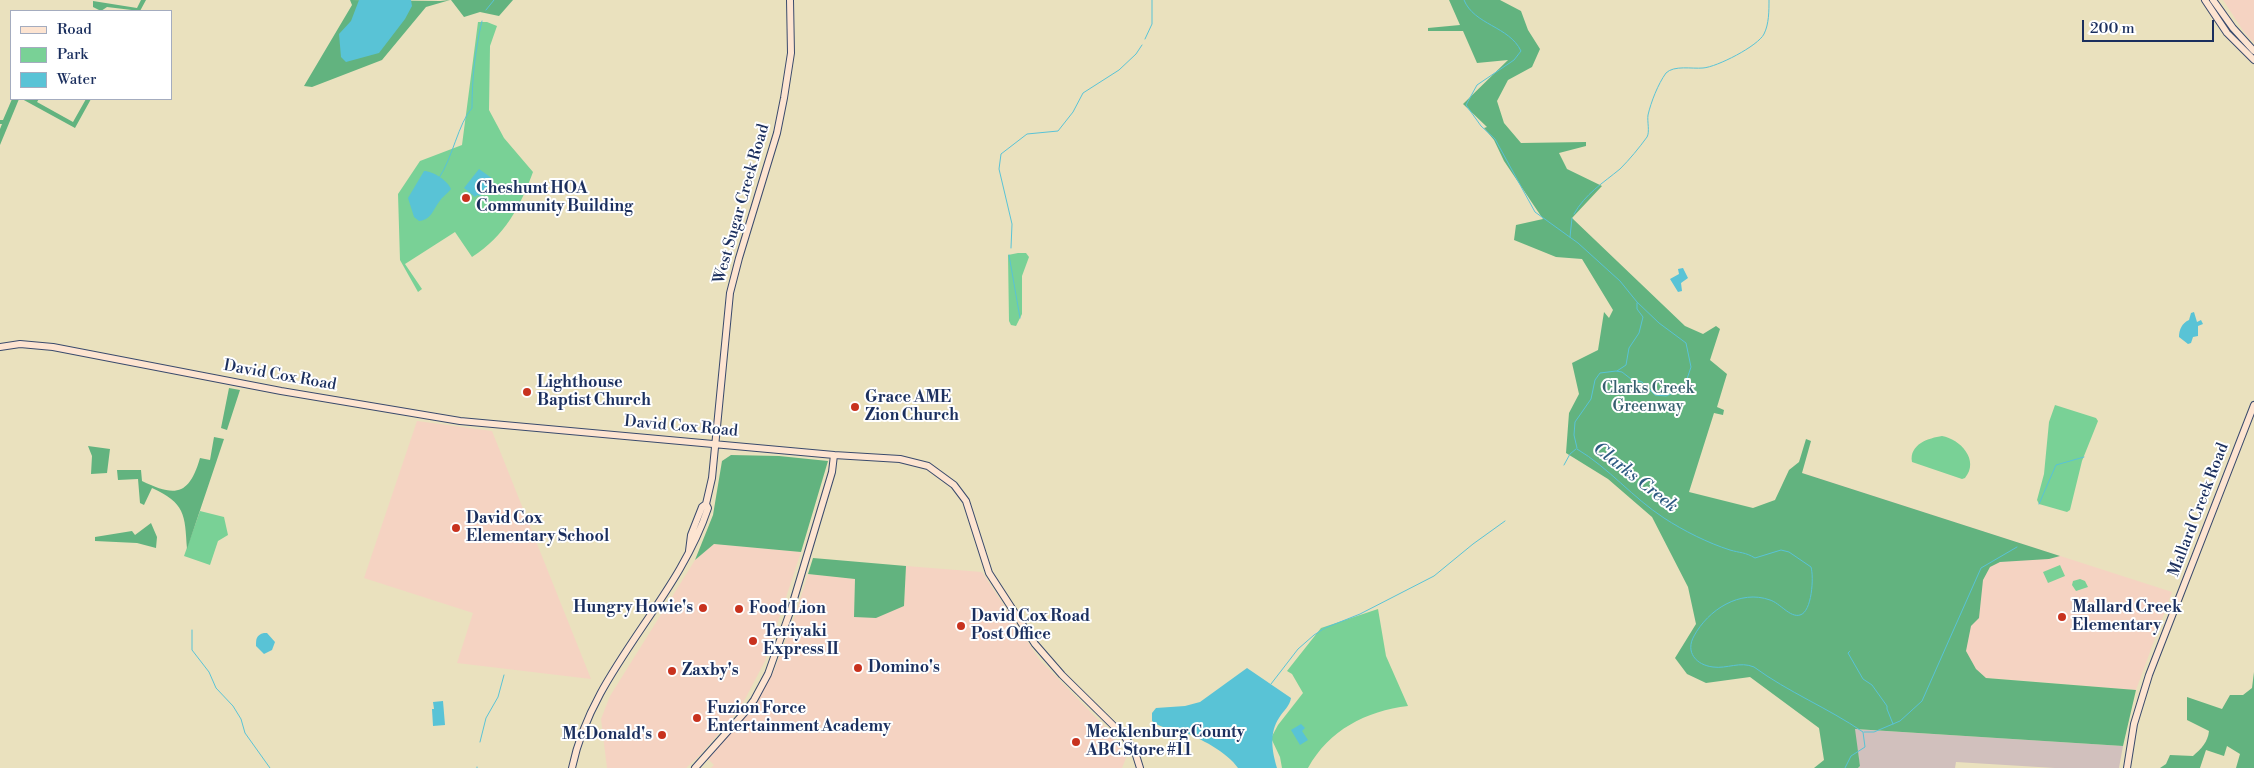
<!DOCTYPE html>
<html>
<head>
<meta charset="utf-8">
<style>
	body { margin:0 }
	#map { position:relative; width:2254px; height:768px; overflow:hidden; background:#eae1be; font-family:"Libre Bodoni",serif }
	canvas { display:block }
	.legend { position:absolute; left:10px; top:10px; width:162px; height:90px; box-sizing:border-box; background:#fff; border:1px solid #a4acbf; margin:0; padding:6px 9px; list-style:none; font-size:15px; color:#1b2f5e }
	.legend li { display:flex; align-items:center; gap:10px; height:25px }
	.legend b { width:25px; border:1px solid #a4acbf }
	.scale { position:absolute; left:2082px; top:20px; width:132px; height:22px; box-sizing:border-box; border:2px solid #1b2f5e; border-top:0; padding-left:6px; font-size:15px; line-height:18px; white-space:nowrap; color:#1b2f5e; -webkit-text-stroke:4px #fff; paint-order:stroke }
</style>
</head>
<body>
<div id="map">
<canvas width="2254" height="768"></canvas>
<ul class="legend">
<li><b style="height:6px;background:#fde4d1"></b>Road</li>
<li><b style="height:14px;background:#79d196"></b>Park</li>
<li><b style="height:14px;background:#59c3d6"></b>Water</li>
</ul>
<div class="scale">200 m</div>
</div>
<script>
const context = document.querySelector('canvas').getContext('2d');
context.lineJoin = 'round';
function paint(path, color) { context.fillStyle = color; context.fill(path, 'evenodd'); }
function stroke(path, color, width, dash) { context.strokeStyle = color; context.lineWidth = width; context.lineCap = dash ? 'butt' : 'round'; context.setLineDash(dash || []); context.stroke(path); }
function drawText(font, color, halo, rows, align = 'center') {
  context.font = font + ' "Libre Bodoni",serif'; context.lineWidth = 4; context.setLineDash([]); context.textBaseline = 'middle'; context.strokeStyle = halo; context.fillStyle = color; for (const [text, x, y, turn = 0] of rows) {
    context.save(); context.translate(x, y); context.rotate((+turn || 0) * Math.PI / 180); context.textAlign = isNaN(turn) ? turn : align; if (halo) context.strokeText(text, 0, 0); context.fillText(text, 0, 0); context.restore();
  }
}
const built = new Path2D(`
	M 2223,0 L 2254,0 L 2254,43 L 2244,32 Z
	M 417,421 L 492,431 L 591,679 L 457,663 L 473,613 L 364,578 Z
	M 1797,471 L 2172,592 L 2136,690 L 1892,670 Z
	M 714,544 L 801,552 L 765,661 L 743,703 L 733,717 L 700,755 L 686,768 L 607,768 L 601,719 L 610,696 L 695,560 Z
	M 906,566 L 982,572 L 1039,659 L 1108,730 L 1126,758 L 1122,768 L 711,768 L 714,765 L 708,759 L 750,709 L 751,710 L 773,673 L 795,616 L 808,574 L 855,579 L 854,617 L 904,606 Z`);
const industrial = new Path2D(`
	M 1854,729 L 2123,746 L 2119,768 L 2055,768 L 1956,762 L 1955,768 L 1858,768 L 1860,766 Z`);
const green = new Path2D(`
	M 478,22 L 487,22 L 497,26 L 490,46 L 489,110 L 504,138 L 533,172 C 520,207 505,236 472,257 L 455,232 L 405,264 L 422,289 L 418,292 L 400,260 L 398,194 L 420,161 L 462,145 Z
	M 1018,253 L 1026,253 L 1029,257 L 1022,276 L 1022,314 L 1016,326 L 1011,325 L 1009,321 L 1008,255 Z
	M 2055,405 L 2096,418 L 2098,421 L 2082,461 L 2070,510 L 2067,512 L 2039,504 L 2037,500 L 2044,474 L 2049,422 Z
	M 1942,436 C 1960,439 1980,460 1965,478 L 1962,479 L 1912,462 C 1909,444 1929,438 1942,436 Z
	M 200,511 L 224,517 L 228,535 L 218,541 L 210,565 L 184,556 Z
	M 2060,565 L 2065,576 L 2048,583 L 2043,572 Z
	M 2080,579 L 2085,581 L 2088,587 L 2076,591 L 2072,585 L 2073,581 Z
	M 1378,609 L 1386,656 L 1408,706 C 1366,711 1329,730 1308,768 L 1282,768 L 1280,757 L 1271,738 L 1278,725 L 1303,693 L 1292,674 L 1287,671 L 1321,628 Z`);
const forest = new Path2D(`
	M 141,0 L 146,0 L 140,11 L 107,7 L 101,11 L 93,7 L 93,1 L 137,8 Z
	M 350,0 L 440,1 L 450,0 L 426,7 L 382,60 L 312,87 L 304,86 L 352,5 Z
	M 451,0 L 513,0 L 499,16 L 480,12 L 464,17 Z
	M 1449,0 L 1500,0 L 1521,11 L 1528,30 L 1540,49 L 1532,67 L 1508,80 L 1497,101 L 1504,123 L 1521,143 L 1586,142 L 1586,146 L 1559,153 L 1567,169 L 1602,186 L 1572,218 L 1685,326 L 1703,334 L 1716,326 L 1720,329 L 1710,360 L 1727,374 L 1717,407 L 1724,410 L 1723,415 L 1714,413 L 1689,492 L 1753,508 L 1775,500 L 1789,470 L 1799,462 L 1806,439 L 1811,441 L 1802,473 L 2060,556 L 2049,559 L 2000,562 L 1990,567 L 1983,580 L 1979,618 L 1971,626 L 1966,651 L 1976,669 L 1986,678 L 2136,690 L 2123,746 L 1855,729 L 1860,766 L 1858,768 L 1814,768 L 1824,760 L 1819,728 L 1750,677 L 1706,683 L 1687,674 L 1675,658 L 1696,624 L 1688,587 L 1652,517 L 1608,479 L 1566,453 L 1569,413 L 1579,394 L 1572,363 L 1598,350 L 1604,312 L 1609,318 L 1613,310 L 1582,259 L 1556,257 L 1514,240 L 1516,225 L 1543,219 L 1504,161 L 1494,140 L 1484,128 L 1487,127 L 1463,104 L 1508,60 L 1477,63 L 1463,31 L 1428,31 L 1428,28 L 1460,25 Z
	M 12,99 L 19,99 L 0,145 L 0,129 L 2,124 L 0,124 L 0,120 L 3,120 Z
	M 22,99 L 39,99 L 37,102 L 73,122 L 86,99 L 91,99 L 75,128 Z
	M 229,388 L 240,390 L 227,430 L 221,428 Z
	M 214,437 L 224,439 L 187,549 C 185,514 185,503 152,488 L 144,505 L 140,503 L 138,479 L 118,480 L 117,470 L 141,470 L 142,481 C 175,497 189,496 200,458 L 210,460 Z
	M 88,446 L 110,449 L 107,473 L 91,474 L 92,456 Z
	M 731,455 L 779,456 L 828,461 L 801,552 L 714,544 L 695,560 L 713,515 L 722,461 Z
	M 151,523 L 157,537 L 156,548 L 137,543 L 95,541 L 95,537 L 132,531 L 135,535 Z
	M 813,558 L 906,566 L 904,606 L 876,618 L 854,617 L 855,579 L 808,574 Z
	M 2254,672 L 2254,768 L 2236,768 L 2240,754 L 2227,746 L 2224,756 L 2206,750 L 2200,768 L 2160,768 L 2166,764 L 2170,755 L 2193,756 C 2201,749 2208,742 2209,731 L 2187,720 L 2187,697 L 2222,709 L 2230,695 L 2243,695 L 2252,688 Z`);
const water = new Path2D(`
	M 359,0 L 411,0 L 412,6 L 405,19 L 379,53 L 346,62 L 341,57 L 339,34 L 351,21 Z
	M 479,169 L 493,179 L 480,196 L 477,195 L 475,197 L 464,188 Z
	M 424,171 C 433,171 448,181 451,189 C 447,194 442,197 439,202 C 433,210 431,220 419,221 L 414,217 L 408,198 Z
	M 1683,268 L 1688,278 L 1681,283 L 1682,291 L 1678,292 L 1670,279 L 1679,274 L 1678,269 Z
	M 2194,312 L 2197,322 L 2201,320 L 2203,324 L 2198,326 L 2198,336 L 2193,337 L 2191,343 L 2188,344 L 2179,337 C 2179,330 2182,323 2189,320 L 2191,313 Z
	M 264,633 L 267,633 L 275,642 L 272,650 L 264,654 L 256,646 C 256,639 256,635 264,633 Z
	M 1247,668 L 1291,698 C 1290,706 1283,711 1279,718 C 1269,733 1272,751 1277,768 L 1238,768 C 1228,753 1199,737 1182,732 C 1172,729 1160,728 1152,721 L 1152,713 L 1156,708 L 1185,706 L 1200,702 Z
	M 443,701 L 445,725 L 433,726 L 432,709 L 434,709 L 433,702 Z
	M 1301,724 L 1305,728 L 1302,731 L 1308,740 L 1300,745 L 1291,730 Z`);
const stream = new Path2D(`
	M 1464,0 C 1474,25 1509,26 1521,51 L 1514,60 L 1477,85 L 1466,105 L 1481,126 L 1495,139 L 1535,212 L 1578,243 L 1620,281 L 1637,302 L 1659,323 L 1686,343 L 1691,367 L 1684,388 L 1666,396 L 1655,395 L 1642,382 L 1631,379 L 1622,372 L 1616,371 L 1600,373 L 1595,380 L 1591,399 L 1575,422 L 1574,435 L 1577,448
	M 486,10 L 494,0
	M 1145,39 L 1152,24 L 1152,0
	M 439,178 C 453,157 458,124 472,108 C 472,79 475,50 482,21
	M 1574,214 C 1585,194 1603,183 1620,169 C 1630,159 1639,148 1647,137 C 1650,132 1647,121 1648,115 C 1651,102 1658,84 1666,73 C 1674,65 1692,69 1703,68 C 1717,67 1758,46 1764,34 C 1769,24 1769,11 1769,0
	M 1570,237 L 1572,218
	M 1011,248 L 1012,224 L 999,169 L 1001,154 L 1027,134 L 1058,131 L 1073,112 L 1083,93 L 1119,70 L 1136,54 L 1142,45
	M 1009,255 L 1020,318
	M 1617,371 L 1626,365 L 1629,348 L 1639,333 L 1643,317 L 1637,309 L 1637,303
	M 1577,449 C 1609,468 1633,498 1664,518 C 1684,531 1708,543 1730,550 C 1740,553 1745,552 1755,558 L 1781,550 L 1789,552 L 1811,567 C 1814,577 1812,612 1800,615 C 1790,618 1780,603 1770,600 C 1740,589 1708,610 1694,636 C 1685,652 1696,665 1713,667 C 1727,669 1740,661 1754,667 C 1788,692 1828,708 1863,732 L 1865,747 L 1851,756 L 1845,768
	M 1564,465 L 1570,454 L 1576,449
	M 2039,504 L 2056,465 L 2084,457
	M 192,630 L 192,650 L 209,672 L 216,688 L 233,706 L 241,719 L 245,733 L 270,768
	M 1850,651 L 1848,653 L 1863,679 L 1872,685 L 1887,706 L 1887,709 L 1893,724
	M 1271,684 L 1298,649 L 1314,635 L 1325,628 L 1360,614 L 1434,576 L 1473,544 L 1505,521
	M 1864,732 L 1874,732 L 1900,721 L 1922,701 L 1981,568 L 2017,547
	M 480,742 L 486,718 L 498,697 L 504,675
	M 477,768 L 477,767`);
const secondary = new Path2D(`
	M 2205,0 L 2227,33 L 2254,60
	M 2213,0 L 2233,28 L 2254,51
	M 0,347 L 20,344 L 53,347 L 281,391 L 460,421 L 834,455 L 900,459 L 928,466 L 954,485 L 966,501 L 989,573 L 1035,644 L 1062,675 L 1125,737 L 1135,752 L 1140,768
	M 689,551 L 691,535 L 702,507 L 706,504
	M 572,768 C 592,670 677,602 708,508 L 706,504 L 712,478 L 730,293 L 739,258 L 777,133 L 784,98 L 791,53 L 790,0
	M 695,768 L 744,713 L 754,700 L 768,674 L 791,609 L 832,472 L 834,455
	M 2127,768 L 2134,724 L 2149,675 L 2254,405`);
const markers = [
	[466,198,5,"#c8321e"],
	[527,392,5,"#c8321e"],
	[855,407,5,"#c8321e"],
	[456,528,5,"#c8321e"],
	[703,608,5,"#c8321e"],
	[739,609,5,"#c8321e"],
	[2062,617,5,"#c8321e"],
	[961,626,5,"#c8321e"],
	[753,641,5,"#c8321e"],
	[858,668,5,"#c8321e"],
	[672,671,5,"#c8321e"],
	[697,718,5,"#c8321e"],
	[662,735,5,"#c8321e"],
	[1076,742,5,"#c8321e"]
];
const poiNames = [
	["Cheshunt HOA",476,189],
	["Community Building",476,207],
	["Lighthouse",537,383],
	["Baptist Church",537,401],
	["Grace AME",865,398],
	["Zion Church",865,416],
	["David Cox",466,519],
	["Elementary School",466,537],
	["Hungry Howie's",693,608,"right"],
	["Mallard Creek",2072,608],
	["Elementary",2072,626],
	["Food Lion",749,609],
	["David Cox Road",971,617],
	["Post Office",971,635],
	["Teriyaki",763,632],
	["Express II",763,650],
	["Domino's",868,668],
	["Zaxby's",682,671],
	["Fuzion Force",707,709],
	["Entertainment Academy",707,727],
	["Mecklenburg County",1086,733],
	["ABC Store #11",1086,751],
	["McDonald's",652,735,"right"]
];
const streetNames = [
	["West Sugar Creek Road",742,204,-74],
	["David Cox Road",280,376,10],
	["David Cox Road",681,427,5],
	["Mallard Creek Road",2199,510,-69]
];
const parkNames = [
	["Clarks Creek",1648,389],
	["Greenway",1648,407]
];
const waterNames = [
	["Clarks Creek",1635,478,38]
];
paint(built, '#f5d3c2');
paint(industrial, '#d1c0bd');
paint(green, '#79d196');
paint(forest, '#62b37f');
paint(water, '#59c3d6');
stroke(stream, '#59c3d6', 1);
stroke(secondary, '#3a4a6c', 8);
stroke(secondary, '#fde4d1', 6);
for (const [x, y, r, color] of markers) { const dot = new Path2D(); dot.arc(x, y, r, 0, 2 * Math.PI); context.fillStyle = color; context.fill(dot); stroke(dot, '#fff', 2); }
drawText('bold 16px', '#1b2f5e', '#fff', poiNames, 'left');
drawText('16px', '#1b2f5e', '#fff', streetNames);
drawText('16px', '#37606f', '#fff', parkNames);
drawText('italic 18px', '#2e5b82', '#fff', waterNames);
</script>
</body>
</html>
